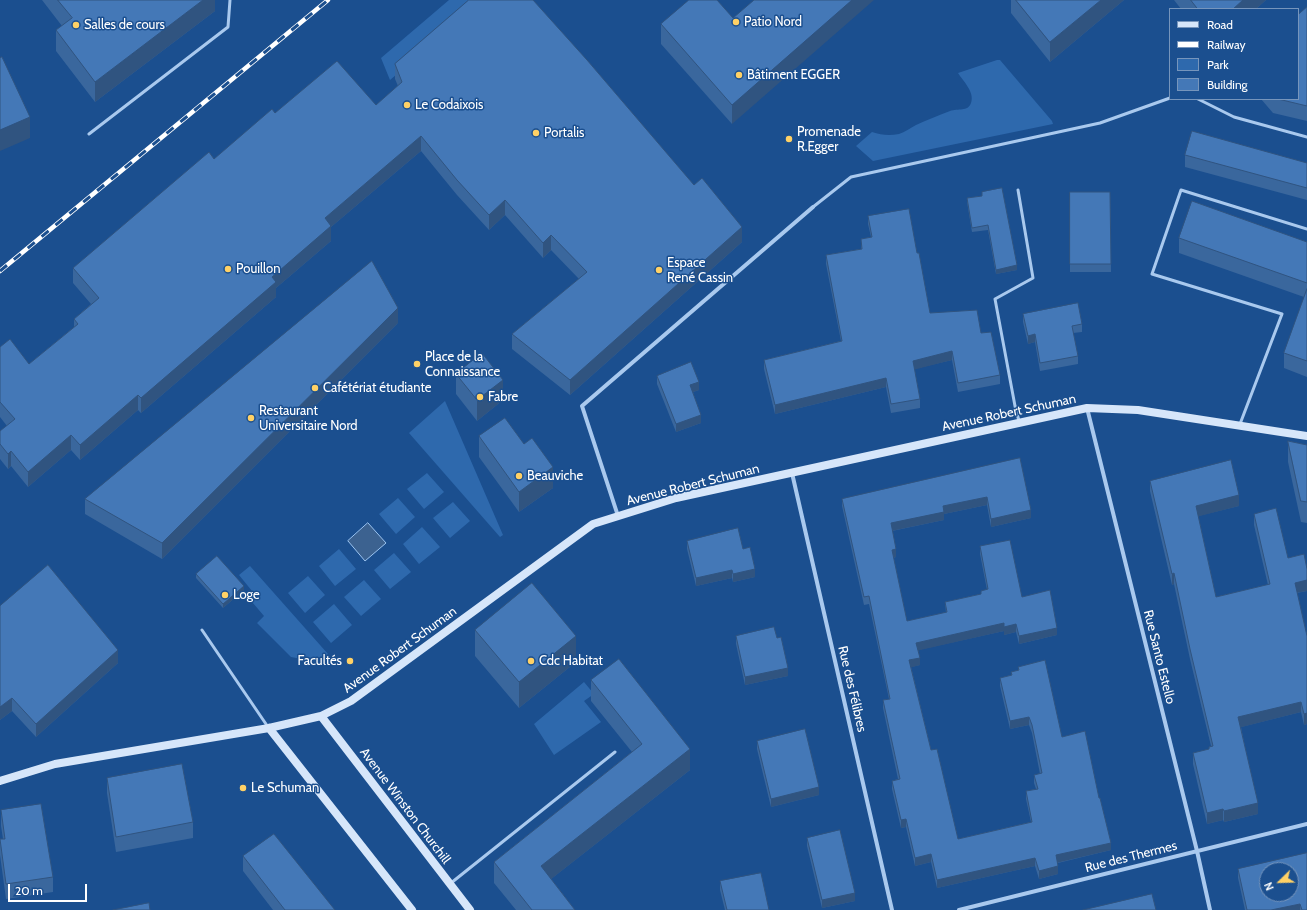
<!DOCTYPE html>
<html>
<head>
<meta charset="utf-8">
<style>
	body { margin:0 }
	#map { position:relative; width:1307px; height:910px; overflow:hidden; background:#1b4f8f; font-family:Cabin,sans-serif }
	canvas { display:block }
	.legend { position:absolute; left:1169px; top:8px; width:130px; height:92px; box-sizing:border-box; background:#1b4f8f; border:1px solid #7695bc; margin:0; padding:5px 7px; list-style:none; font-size:12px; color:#fff }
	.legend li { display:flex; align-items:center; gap:8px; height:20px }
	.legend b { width:20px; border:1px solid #7695bc }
	.north { position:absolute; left:1259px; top:862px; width:40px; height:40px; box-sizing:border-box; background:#1b4f8f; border:1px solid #7695bc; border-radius:50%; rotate:247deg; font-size:11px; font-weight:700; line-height:16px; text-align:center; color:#fff }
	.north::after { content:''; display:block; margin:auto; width:14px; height:18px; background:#ffd166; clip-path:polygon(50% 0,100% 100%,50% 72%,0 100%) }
	.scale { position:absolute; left:8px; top:884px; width:79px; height:18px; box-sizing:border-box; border:2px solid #fff; border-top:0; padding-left:5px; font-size:12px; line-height:14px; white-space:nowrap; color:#fff; -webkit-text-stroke:3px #1b4f8f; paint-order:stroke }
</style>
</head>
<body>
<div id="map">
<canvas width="1307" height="910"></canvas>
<ul class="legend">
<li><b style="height:5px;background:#d6e6fa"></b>Road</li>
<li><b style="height:5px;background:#fff"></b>Railway</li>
<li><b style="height:11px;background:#2e69ad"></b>Park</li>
<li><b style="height:11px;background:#4478b7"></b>Building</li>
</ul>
<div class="north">N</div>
<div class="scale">20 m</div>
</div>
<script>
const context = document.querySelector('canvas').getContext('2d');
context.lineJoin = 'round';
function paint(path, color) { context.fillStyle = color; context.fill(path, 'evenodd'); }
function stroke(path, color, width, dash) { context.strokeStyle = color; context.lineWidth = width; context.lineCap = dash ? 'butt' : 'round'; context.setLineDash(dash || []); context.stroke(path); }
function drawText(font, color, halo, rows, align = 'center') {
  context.font = font + ' Cabin,sans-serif'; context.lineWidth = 3; context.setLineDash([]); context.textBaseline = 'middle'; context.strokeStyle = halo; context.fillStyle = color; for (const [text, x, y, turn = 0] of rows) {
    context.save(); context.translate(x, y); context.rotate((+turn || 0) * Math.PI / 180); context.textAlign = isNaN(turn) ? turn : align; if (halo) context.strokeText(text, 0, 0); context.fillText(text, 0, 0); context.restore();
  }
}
const green = new Path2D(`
	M 449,0 L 470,0 L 436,41 L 390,80 L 381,58 Z
	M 997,60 L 1000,60 L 1052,121 L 1053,124 L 873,161 L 856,146 L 872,132 C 881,135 889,136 899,134 C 905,132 910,128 916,125 C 927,120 939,115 950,111 C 958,108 968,112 971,103 C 975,92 963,81 958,73 Z
	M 445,401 L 503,535 L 500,537 L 409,433 Z
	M 427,473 L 444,492 L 424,509 L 407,489 Z
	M 398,498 L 415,517 L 396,534 L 379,514 Z
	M 453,502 L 470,521 L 450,538 L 433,518 Z
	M 422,527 L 440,547 L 419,564 L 403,544 Z
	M 339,549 L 356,569 L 335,586 L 319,566 Z
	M 394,553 L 411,572 L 390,589 L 374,570 Z
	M 250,566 L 328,654 L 318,662 L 291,657 L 257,623 L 264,616 L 247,596 L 252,591 L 239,575 Z
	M 308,576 L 325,595 L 305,613 L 288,593 Z
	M 364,580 L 381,599 L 361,616 L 344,597 Z
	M 334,604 L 352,625 L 331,643 L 313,622 Z
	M 584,682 L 594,694 L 584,701 L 601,722 L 554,755 L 534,724 Z`);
const water = new Path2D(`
	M 368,523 L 386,543 L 365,561 L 348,541 Z`);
const lane = new Path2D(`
	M 1198,99 L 1234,117 L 1307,137
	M 89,134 L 228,27 L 230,0
	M 1018,190 L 1033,278 L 995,299 L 1015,406 L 1019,421
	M 813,207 L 851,177 L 1100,123 L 1170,98
	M 1240,424 L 1282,314 L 1152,274 L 1181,190 L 1307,229
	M 202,630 L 268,727
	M 451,883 L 615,752`);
const street = new Path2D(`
	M 1087,408 L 1197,851 L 1210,910
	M 792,473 L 892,910
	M 618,516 L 582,406 L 813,207
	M 959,910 L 1307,824`);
const secondary = new Path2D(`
	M 321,716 L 470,910
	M 269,728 L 412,910
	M 0,781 L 55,764 L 269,728 L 321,716 L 351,701 L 593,524 L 676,498 L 1087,408 L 1138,410 L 1307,436`);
const rail = new Path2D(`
	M 0,271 L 328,0`);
const wall = new Path2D(`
	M 42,0 L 215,0 L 215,11 L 95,102 L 56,51 L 56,30 L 62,26 Z
	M 1011,0 L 1124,0 L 1050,62 L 1011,13 Z
	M 1174,0 L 1266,0 L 1256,9 L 1181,9 Z
	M 1307,7 L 1307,121 L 1273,113 L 1261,99 L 1298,99 Z
	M 733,18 L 732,124 L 661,44 L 661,24 Z
	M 395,64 L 742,242 L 570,395 L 512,349 L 512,334 L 579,279 L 551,250 L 543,258 L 505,215 L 489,230 L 457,195 L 421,151 L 331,227 L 331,241 L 276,288 L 276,297 L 141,413 L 138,410 L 80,460 L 71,450 L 28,487 L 11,466 L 8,469 L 0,459 L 0,431 L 7,426 L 0,417 L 0,347 L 29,364 L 74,327 L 74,319 L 91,304 L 73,283 L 73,268 L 214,159 L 275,113 L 376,105 L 398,86 L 395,79 Z
	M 1185,155 L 1307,163 L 1307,200 L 1185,167 Z
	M 982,192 L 1017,270 L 996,274 L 988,230 L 972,232 L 967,202 L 967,198 L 982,196 Z
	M 1070,192 L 1110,192 L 1111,272 L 1070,272 Z
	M 868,216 L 917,253 L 930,313 L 981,333 L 1000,375 L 1000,384 L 958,392 L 952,360 L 914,369 L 920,399 L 920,408 L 891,413 L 886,387 L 775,414 L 764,369 L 764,360 L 841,341 L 826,264 L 826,255 L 861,249 L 861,239 L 871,237 L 868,224 Z
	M 1179,238 L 1307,242 L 1307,377 L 1284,368 L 1284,353 L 1304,297 L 1179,253 Z
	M 1023,314 L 1082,324 L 1082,332 L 1073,333 L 1078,356 L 1078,364 L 1040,371 L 1035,342 L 1028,344 L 1023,322 Z
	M 398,323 L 162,559 L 85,514 L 85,499 Z
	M 456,374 L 503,400 L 477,421 L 456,394 Z
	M 657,376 L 699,390 L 693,392 L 701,423 L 676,432 L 657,384 Z
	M 479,436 L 553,488 L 519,512 L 479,457 Z
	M 1288,441 L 1307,445 L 1307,523 L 1301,522 L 1288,462 Z
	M 1020,458 L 1031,518 L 991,527 L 987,505 L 944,514 L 944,520 L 892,531 L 896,557 L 893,558 L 907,621 L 946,613 L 945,602 L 981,594 L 981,591 L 987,590 L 980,554 L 980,546 L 1022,597 L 1057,635 L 1019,644 L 1016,632 L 1004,635 L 1004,631 L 918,650 L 920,665 L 911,667 L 931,750 L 958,839 L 1031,822 L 1026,799 L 1026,791 L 1036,789 L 1034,783 L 1034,775 L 1040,774 L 1032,733 L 1029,725 L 1010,729 L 1000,686 L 1000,678 L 1011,675 L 1011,672 L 1018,671 L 1018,667 L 1062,737 L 1099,798 L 1111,850 L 1058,863 L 1058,874 L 1039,879 L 1035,866 L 937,888 L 931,862 L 915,866 L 906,827 L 901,828 L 892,789 L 892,781 L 898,779 L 883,708 L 883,700 L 889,699 L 869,604 L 864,605 L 842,506 L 842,499 Z
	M 1150,481 L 1239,506 L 1198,516 L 1216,597 L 1268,585 L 1254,525 L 1254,514 L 1288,558 L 1307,591 L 1297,593 L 1307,636 L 1307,726 L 1307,724 L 1304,725 L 1301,712 L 1241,727 L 1258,814 L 1224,822 L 1223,820 L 1207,824 L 1193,764 L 1193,753 L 1209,750 L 1209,747 L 1211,746 L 1190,659 L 1174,584 L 1172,585 L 1150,491 Z
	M 687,541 L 743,549 L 755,577 L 733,582 L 732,578 L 696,586 L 687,549 Z
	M 196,574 L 244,590 L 223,608 L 196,578 Z
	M 0,606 L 118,663 L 36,737 L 12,711 L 0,720 Z
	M 475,630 L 576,662 L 519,708 L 475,656 Z
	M 736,636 L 777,638 L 788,676 L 745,685 L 736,644 Z
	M 591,680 L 690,770 L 551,879 L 575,910 L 516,910 L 494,883 L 494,862 L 632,752 L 591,701 Z
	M 757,741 L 819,795 L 771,807 L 757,749 Z
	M 107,778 L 193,822 L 193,838 L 116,852 L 107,793 Z
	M 1,810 L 53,877 L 53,892 L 6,899 L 0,855 L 0,839 L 3,839 L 1,826 Z
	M 807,838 L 855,901 L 822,908 L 807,846 Z
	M 1307,853 L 1307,910 L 1245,910 L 1238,878 L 1238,869 Z
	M 243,856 L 335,910 L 273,910 L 243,871 Z
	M 720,881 L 769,910 L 725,910 L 720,890 Z`);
const shadedWall = new Path2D(`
	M 203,0 L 215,0 L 215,11 L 95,102 L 95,82 Z
	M 852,0 L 874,0 L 732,124 L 732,105 Z
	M 1101,0 L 1124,0 L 1050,62 L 1050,42 Z
	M 1243,0 L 1266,0 L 1256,9 L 1233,9 Z
	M 30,117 L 30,138 L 0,151 L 0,130 Z
	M 421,136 L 421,151 L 331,227 L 331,241 L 276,288 L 276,297 L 141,413 L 141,398 L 325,218 Z
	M 505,200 L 505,215 L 489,230 L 489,215 Z
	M 742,227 L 742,242 L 570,395 L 570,380 Z
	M 551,235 L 551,250 L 543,258 L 543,243 Z
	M 1017,265 L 1017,270 L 996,274 L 996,270 Z
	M 398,308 L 398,323 L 162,559 L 162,543 Z
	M 1035,334 L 1035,342 L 1028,344 L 1028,336 Z
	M 952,351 L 952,360 L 913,370 L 913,361 Z
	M 886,378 L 886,387 L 775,414 L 775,405 Z
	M 503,380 L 503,400 L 477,421 L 477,400 Z
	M 699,382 L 699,390 L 690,393 L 690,385 Z
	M 138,395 L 138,410 L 80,460 L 80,445 Z
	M 701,415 L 701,423 L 676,432 L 676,424 Z
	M 71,435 L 71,450 L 28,487 L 28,472 Z
	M 11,451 L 11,466 L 8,469 L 8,454 Z
	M 553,467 L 553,488 L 519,512 L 519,492 Z
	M 1239,495 L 1239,506 L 1196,517 L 1196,506 Z
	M 987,497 L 987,505 L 944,514 L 944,520 L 891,531 L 891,523 L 943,506 Z
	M 1031,510 L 1031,518 L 991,527 L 991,519 Z
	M 896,549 L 896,557 L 892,558 L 892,550 Z
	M 755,569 L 755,577 L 733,582 L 733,574 Z
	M 732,570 L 732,578 L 696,586 L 696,578 Z
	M 1174,573 L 1174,584 L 1172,585 L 1172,574 Z
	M 1307,580 L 1307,591 L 1295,593 L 1295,583 Z
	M 244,586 L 244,590 L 223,608 L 223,604 Z
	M 1004,623 L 1004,631 L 916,651 L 916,643 Z
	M 1016,624 L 1016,632 L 1004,635 L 1004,627 Z
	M 1057,628 L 1057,635 L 1019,644 L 1019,636 Z
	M 576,636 L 576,662 L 519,708 L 519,682 Z
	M 118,650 L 118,663 L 36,737 L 36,724 Z
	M 920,658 L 920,665 L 909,668 L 909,660 Z
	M 788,668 L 788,676 L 745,685 L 745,677 Z
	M 12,698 L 12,711 L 0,720 L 0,707 Z
	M 1301,702 L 1301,712 L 1238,728 L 1238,717 Z
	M 1307,713 L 1307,724 L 1304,725 L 1304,714 Z
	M 1029,717 L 1029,725 L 1010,729 L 1010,721 Z
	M 690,749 L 690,770 L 541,887 L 541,866 Z
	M 819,787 L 819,795 L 771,807 L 771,799 Z
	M 1258,803 L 1258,814 L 1224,822 L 1224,811 Z
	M 1223,809 L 1223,820 L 1207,824 L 1207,813 Z
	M 906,819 L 906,827 L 901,828 L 901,820 Z
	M 1111,843 L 1111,850 L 1056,863 L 1056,855 Z
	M 931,854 L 931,862 L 915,866 L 915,858 Z
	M 1035,858 L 1035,866 L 937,888 L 937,880 Z
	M 1058,866 L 1058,874 L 1039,879 L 1039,871 Z
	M 855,893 L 855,901 L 822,908 L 822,900 Z
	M 1300,904 L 1300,910 L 1271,910 Z`);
const building = new Path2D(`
	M 58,0 L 203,0 L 95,82 L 56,30 L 72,18 Z
	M 469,0 L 533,0 L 587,60 L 694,185 L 702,178 L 742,227 L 570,380 L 512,334 L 587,272 L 551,235 L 543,243 L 505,200 L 489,215 L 457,180 L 421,136 L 325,218 L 331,226 L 272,277 L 276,282 L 141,398 L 138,395 L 80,445 L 71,435 L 28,472 L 11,451 L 8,454 L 0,444 L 0,431 L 15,419 L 0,402 L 0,347 L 10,339 L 29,364 L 78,324 L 74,319 L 99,298 L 73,268 L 209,152 L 214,159 L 272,109 L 275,113 L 337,61 L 376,105 L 402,82 L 395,64 Z
	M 689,0 L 717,0 L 733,18 L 754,0 L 852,0 L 732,105 L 661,24 Z
	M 1016,0 L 1101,0 L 1050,42 Z
	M 1191,0 L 1243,0 L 1233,9 L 1198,9 Z
	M 1307,7 L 1307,106 L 1278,99 L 1298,99 L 1298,15 Z
	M 2,57 L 30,117 L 0,130 L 0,58 Z
	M 1192,131 L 1307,163 L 1307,188 L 1185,155 Z
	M 1002,188 L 1017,265 L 996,270 L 988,225 L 972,228 L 967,198 L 982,196 L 982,192 Z
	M 1070,192 L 1110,192 L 1111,264 L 1070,264 Z
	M 1192,201 L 1307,242 L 1307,283 L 1179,238 Z
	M 909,209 L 917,253 L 919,253 L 930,313 L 977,310 L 981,333 L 991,332 L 1000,375 L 958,383 L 952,351 L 913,361 L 920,399 L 891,404 L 886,378 L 775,405 L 764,360 L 842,341 L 826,255 L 862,249 L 861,239 L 872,237 L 868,216 Z
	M 372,261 L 398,308 L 162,543 L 85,499 Z
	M 1307,289 L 1307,361 L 1284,353 Z
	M 1078,303 L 1082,324 L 1072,326 L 1078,356 L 1040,363 L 1035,334 L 1028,336 L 1023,314 Z
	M 482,353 L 503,380 L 477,400 L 456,374 Z
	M 691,362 L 699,382 L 690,385 L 701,415 L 676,424 L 657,376 Z
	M 505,418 L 524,444 L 532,438 L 553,467 L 519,492 L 479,436 Z
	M 1288,441 L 1307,445 L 1307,502 L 1301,501 Z
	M 1020,458 L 1031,510 L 991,519 L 987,497 L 943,506 L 944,512 L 891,523 L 896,549 L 892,550 L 907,621 L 947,612 L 945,602 L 981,594 L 981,591 L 988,589 L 980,546 L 1010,540 L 1022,597 L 1050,590 L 1057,628 L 1019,636 L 1016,624 L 1004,627 L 1004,623 L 916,643 L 920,658 L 909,660 L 931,750 L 937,749 L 958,839 L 1032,822 L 1026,791 L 1038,789 L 1034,775 L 1042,773 L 1032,725 L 1029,717 L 1010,721 L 1000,678 L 1012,675 L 1011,672 L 1019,670 L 1018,667 L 1045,660 L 1062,737 L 1085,731 L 1099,798 L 1100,798 L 1111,843 L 1056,855 L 1058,866 L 1039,871 L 1035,858 L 937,880 L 931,854 L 915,858 L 906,819 L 901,820 L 892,781 L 900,779 L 883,700 L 890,699 L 869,596 L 864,597 L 842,499 Z
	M 1231,460 L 1239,495 L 1196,506 L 1216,597 L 1270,584 L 1254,514 L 1276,508 L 1288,558 L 1304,554 L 1307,569 L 1307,580 L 1295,583 L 1307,636 L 1307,715 L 1307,713 L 1304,714 L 1301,702 L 1238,717 L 1258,803 L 1224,811 L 1223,809 L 1207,813 L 1193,753 L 1209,749 L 1209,747 L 1213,746 L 1190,649 L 1174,573 L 1172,574 L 1150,481 Z
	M 738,528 L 743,549 L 750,547 L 755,569 L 733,574 L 732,570 L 696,578 L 687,541 Z
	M 217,556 L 244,586 L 223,604 L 196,574 Z
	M 48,565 L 118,650 L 36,724 L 12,698 L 0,707 L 0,606 Z
	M 532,583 L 576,636 L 519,682 L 475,630 Z
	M 774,627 L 777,638 L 781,637 L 788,668 L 745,677 L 736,636 Z
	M 619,659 L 690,749 L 541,866 L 575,910 L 532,910 L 494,862 L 642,744 L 591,680 Z
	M 805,729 L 819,787 L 771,799 L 757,741 Z
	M 182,764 L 193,822 L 116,837 L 107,778 Z
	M 41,804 L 53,877 L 6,884 L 0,839 L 5,839 L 1,810 Z
	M 840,830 L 855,893 L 822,900 L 807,838 Z
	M 274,834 L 335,910 L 285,910 L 243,856 Z
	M 1307,853 L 1307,910 L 1302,910 L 1300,904 L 1271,910 L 1247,910 L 1238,869 ZM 1267,870 L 1291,870 L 1291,894 L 1267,894 Z
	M 761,873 L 769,910 L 727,910 L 720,881 Z
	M 1152,894 L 1156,910 L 1083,910 Z
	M 149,903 L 150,910 L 113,910 Z`);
const markers = [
	[736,22,4,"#ffd166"],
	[76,25,4,"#ffd166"],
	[739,75,4,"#ffd166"],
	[407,105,4,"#ffd166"],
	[536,133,4,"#ffd166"],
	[789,139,4,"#ffd166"],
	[228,269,4,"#ffd166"],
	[659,270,4,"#ffd166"],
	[417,364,4,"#ffd166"],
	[315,388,4,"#ffd166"],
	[480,397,4,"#ffd166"],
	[251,418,4,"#ffd166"],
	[519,476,4,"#ffd166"],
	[225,595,4,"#ffd166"],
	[350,661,4,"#ffd166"],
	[531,661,4,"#ffd166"],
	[243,788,4,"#ffd166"]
];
const poiNames = [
	["Patio Nord",744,22],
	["Salles de cours",84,25],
	["Bâtiment EGGER",747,75],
	["Le Codaixois",415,105],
	["Promenade",797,132],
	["R.Egger",797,147],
	["Portalis",544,133],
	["Espace",667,263],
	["René Cassin",667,278],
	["Pouillon",236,269],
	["Place de la",425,357],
	["Connaissance",425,372],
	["Cafétériat étudiante",323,388],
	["Fabre",488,397],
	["Restaurant",259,411],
	["Universitaire Nord",259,426],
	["Beauviche",527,476],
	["Loge",233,595],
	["Facultés",342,661,"right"],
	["Cdc Habitat",539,661],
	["Le Schuman",251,788]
];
const streetNames = [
	["Avenue Robert Schuman",1009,413,-12],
	["Avenue Robert Schuman",693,485,-14],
	["Avenue Robert Schuman",400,650,-36],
	["Rue Santo Estello",1159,657,76],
	["Rue des Félibres",852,689,77],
	["Avenue Winston Churchill",405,806,53],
	["Rue des Thermes",1131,857,-14]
];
paint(green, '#2e69ad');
paint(water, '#3c6290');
stroke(water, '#9cc4f0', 1);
stroke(lane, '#a9c9ee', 3);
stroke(street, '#a9c9ee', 4);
stroke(secondary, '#d6e6fa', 8);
stroke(rail, '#fff', 4.5);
stroke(rail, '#1b4f8f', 3, [9]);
paint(wall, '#3a679d');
paint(shadedWall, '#305480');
paint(building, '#4478b7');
stroke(building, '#305480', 1);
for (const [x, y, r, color] of markers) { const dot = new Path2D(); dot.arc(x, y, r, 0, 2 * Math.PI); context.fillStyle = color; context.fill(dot); stroke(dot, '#1b4f8f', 1.5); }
drawText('13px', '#fff', '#1b4f8f', poiNames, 'left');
drawText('13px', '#fff', '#1b4f8f', streetNames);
</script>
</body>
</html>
